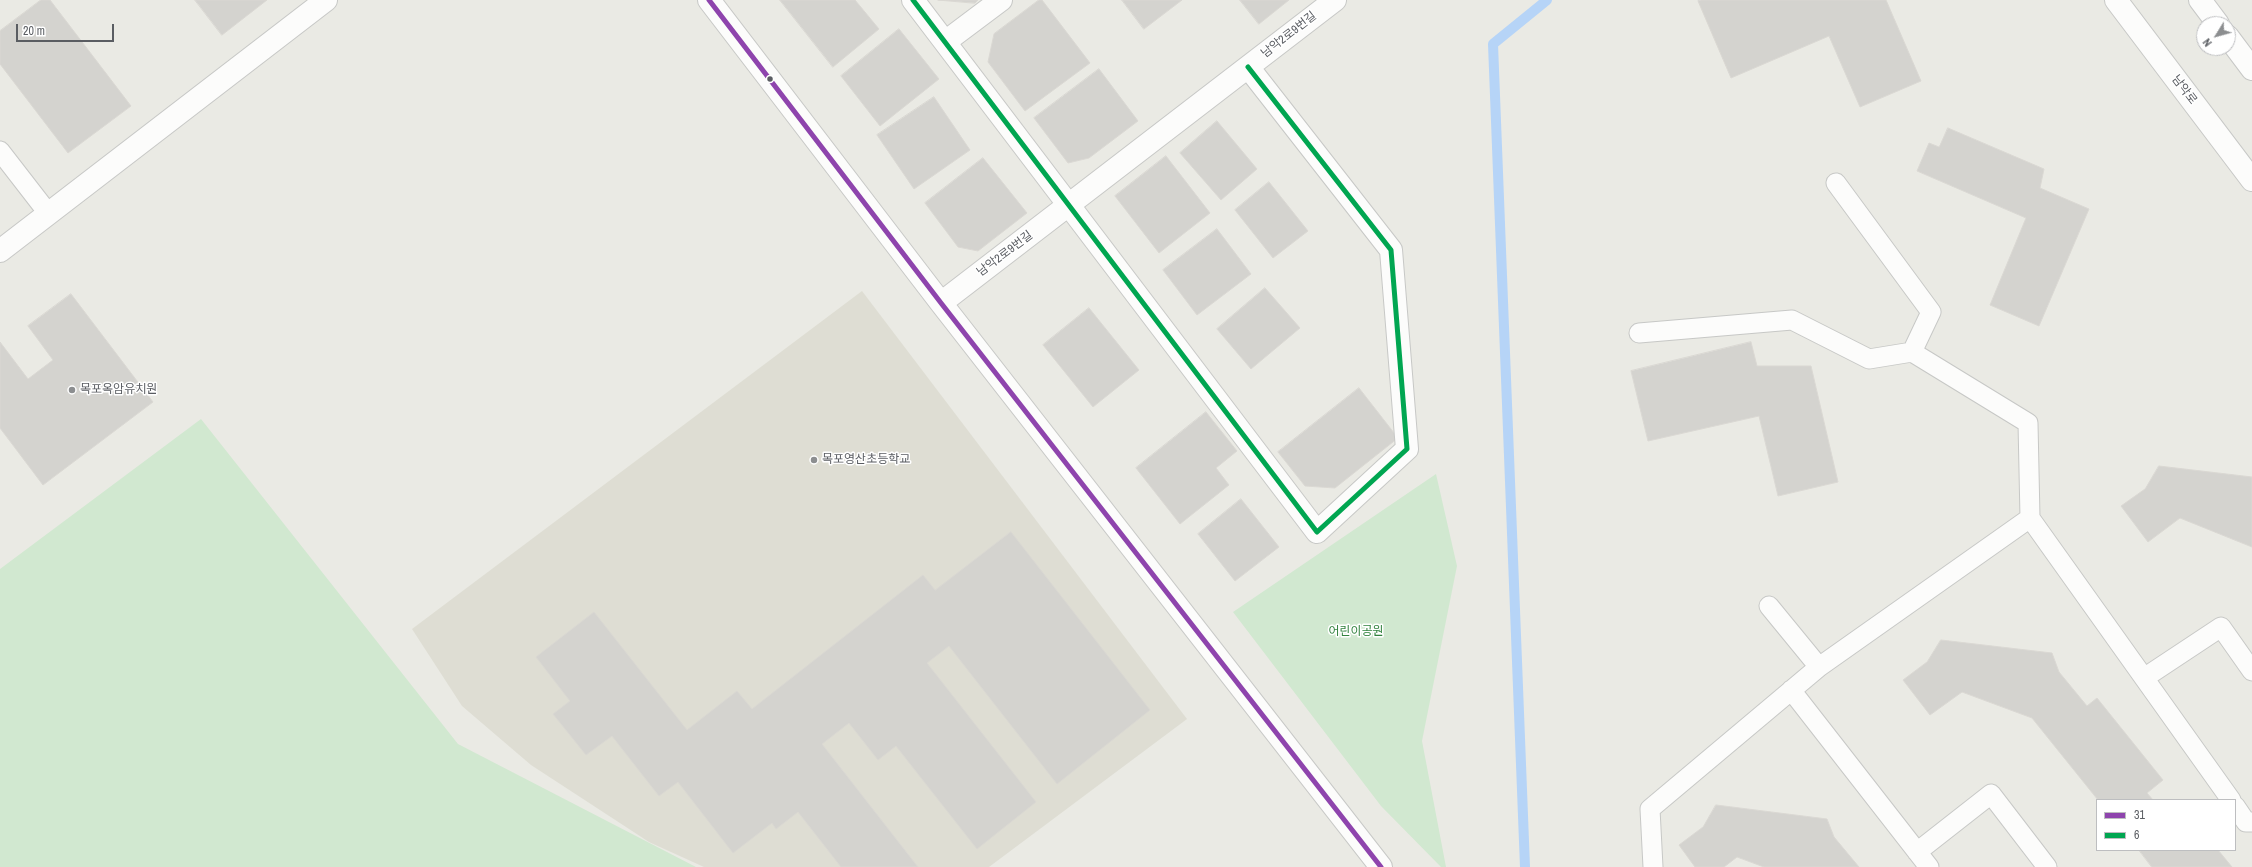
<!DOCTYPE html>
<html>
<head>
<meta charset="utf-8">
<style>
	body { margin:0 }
	#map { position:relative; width:2252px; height:867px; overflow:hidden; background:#eaeae4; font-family:"Archivo Narrow",sans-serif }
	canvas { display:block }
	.legend { position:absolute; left:2096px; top:799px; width:140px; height:52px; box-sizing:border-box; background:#fff; border:1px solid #bdbec0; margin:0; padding:5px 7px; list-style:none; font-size:12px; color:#5a5d62 }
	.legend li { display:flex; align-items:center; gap:8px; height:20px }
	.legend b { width:20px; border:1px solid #bdbec0 }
	.north { position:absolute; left:2196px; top:16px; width:40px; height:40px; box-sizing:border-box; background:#fff; border:1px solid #bdbec0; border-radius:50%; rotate:233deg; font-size:11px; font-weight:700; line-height:16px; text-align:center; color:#5a5d62 }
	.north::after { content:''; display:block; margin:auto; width:14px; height:18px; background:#8c8e90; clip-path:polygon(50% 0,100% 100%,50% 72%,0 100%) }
	.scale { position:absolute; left:16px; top:24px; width:98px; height:18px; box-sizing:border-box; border:2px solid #5a5d62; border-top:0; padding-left:5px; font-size:12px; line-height:14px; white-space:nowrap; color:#5a5d62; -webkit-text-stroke:3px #fff; paint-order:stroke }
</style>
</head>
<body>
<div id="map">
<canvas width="2252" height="867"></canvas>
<ul class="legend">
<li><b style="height:5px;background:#8e44ad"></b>31</li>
<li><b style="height:5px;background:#00a651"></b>6</li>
</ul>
<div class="north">N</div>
<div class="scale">20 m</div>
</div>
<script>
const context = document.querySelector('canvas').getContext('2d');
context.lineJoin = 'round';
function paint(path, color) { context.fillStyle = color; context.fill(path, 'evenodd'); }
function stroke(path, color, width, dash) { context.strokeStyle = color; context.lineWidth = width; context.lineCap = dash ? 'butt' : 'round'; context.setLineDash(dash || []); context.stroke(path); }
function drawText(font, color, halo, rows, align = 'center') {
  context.font = font + ' "Archivo Narrow","Noto Sans KR",sans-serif'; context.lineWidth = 3; context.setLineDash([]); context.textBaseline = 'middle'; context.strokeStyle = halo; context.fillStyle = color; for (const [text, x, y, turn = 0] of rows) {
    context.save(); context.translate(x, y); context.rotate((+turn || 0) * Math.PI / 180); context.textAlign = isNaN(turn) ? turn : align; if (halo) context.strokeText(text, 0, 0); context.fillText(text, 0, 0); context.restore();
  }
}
const education = new Path2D(`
	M 862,291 L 1187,719 L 989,867 L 704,867 L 649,842 L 531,765 L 462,706 L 412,629 Z`);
const green = new Path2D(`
	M 201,419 L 458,744 L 696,867 L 0,867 L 0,569 Z
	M 1436,474 L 1457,566 L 1422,741 L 1446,867 L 1441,867 L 1381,806 L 1233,612 Z`);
const stream = new Path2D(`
	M 1525,867 L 1493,44 L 1547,0`);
const building = new Path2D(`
	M 41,0 L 50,0 L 131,106 L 68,153 L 0,64 L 0,31 Z
	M 195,0 L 267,0 L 222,35 Z
	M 780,0 L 855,0 L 879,29 L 833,67 Z
	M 938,0 L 978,0 L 975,3 Z
	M 1039,0 L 1042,0 L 1090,63 L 1025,111 L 988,62 L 994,34 Z
	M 1122,0 L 1182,0 L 1144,29 Z
	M 1240,0 L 1289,0 L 1259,24 Z
	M 1701,0 L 1886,0 L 1921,81 L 1860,107 L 1829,36 L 1731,78 L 1698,1 Z
	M 899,29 L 939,79 L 880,126 L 841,76 Z
	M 1099,69 L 1138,121 L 1089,158 L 1068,163 L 1034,118 Z
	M 934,97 L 970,150 L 914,189 L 877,135 Z
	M 1217,121 L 1257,169 L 1221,200 L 1180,153 Z
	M 1948,128 L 2044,169 L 2040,188 L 2089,209 L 2039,326 L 1990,305 L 2026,218 L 1917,171 L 1929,143 L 1939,147 Z
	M 1166,156 L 1210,213 L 1159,253 L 1115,196 Z
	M 983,158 L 1027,213 L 978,251 L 958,247 L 925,203 Z
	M 1269,182 L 1308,231 L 1273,258 L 1235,210 Z
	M 1217,229 L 1251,274 L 1197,315 L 1163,270 Z
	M 1265,288 L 1300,328 L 1251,369 L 1217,329 Z
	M 71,294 L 153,402 L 43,485 L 0,428 L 0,342 L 28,379 L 53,360 L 28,326 Z
	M 1089,308 L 1139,370 L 1093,407 L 1043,345 Z
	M 1751,342 L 1757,366 L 1811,366 L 1838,482 L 1778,496 L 1759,416 L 1648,441 L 1631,371 Z
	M 1359,388 L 1398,438 L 1335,488 L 1305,486 L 1278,452 Z
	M 1206,412 L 1237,451 L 1216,468 L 1229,485 L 1180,524 L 1136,468 Z
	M 2159,466 L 2252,477 L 2252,547 L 2180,518 L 2148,542 L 2121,506 L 2145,489 Z
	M 1241,499 L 1279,547 L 1235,581 L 1198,534 Z
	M 1011,532 L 1150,710 L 1057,784 L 949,646 L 927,663 L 1036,802 L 977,849 L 896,746 L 878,760 L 849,723 L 822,744 L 918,867 L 841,867 L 798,812 L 776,829 L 772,823 L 733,853 L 678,782 L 659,796 L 612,736 L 586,755 L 553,714 L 570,701 L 536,657 L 594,612 L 687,730 L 737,691 L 752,709 L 923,575 L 935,590 Z
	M 1941,640 L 2052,653 L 2059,672 L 2087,706 L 2097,698 L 2163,780 L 2147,793 L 2153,800 L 2098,800 L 2032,718 L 1962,692 L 1930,715 L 1903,680 L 1927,662 Z
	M 1716,805 L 1827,819 L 1834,837 L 1859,867 L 1764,867 L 1737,857 L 1724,867 L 1695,867 L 1679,845 L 1703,827 Z
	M 2139,850 L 2218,850 L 2232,867 L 2152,867 Z`);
const service = new Path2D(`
	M 0,151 L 48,213
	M 1836,183 L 1931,312 L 1912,352
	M 1639,333 L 1792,320 L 1869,359 L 1912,352 L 2028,423 L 2030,518
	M 1769,606 L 1819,667
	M 2144,678 L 2221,627 L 2252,671
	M 1791,690 L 1929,867
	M 2235,806 L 2246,822 L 2252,822
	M 1917,852 L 1991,794 L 2047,867
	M 1653,867 L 1650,809 L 1819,667 L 2030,518 L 2231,800`);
const minor = new Path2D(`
	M 709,0 L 941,303 L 1381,867
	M 913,0 L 1317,532 L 1407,449 L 1391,250 L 1248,67
	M 945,42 L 1001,0
	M 0,251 L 326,0
	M 941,303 L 1335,0`);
const tertiary = new Path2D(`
	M 2116,0 L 2252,180
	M 2200,0 L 2218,24
	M 2228,37 L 2252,69`);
const bus1 = new Path2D(`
	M 709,0 L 941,303 L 1381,867`);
const bus2 = new Path2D(`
	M 913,0 L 1317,532 L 1407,449 L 1391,250 L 1248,67`);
const markers = [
	[770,79,3.5,"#5a5d62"],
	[72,390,4,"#8c8e90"],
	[814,460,4,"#8c8e90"]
];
const streetNames = [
	["남악2로9번길",1289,35,-38],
	["남악로",2184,90,53],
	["남악2로9번길",1005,254,-37]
];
const poiNames = [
	["목포옥암유치원",80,390],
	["목포영산초등학교",822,460]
];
const parkNames = [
	["어린이공원",1356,632]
];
paint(education, '#deddd3');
paint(green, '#d1e8d0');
stroke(stream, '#b6d4f7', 10);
paint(building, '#d4d3cf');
stroke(building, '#dad8d3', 1);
stroke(service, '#c7c8c6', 21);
stroke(minor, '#c7c8c6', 24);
stroke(tertiary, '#c7c8c6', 24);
stroke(service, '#fcfcfb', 19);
stroke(minor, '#fcfcfb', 22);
stroke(tertiary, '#fcfcfb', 22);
stroke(bus1, '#8e44ad', 5);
stroke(bus2, '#00a651', 5);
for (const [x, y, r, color] of markers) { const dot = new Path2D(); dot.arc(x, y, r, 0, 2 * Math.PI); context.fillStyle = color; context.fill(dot); stroke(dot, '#fff', 1.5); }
drawText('12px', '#5a5d62', '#fff', streetNames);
drawText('12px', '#5a5d62', '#fff', poiNames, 'left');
drawText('12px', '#31823e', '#fff', parkNames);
</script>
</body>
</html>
